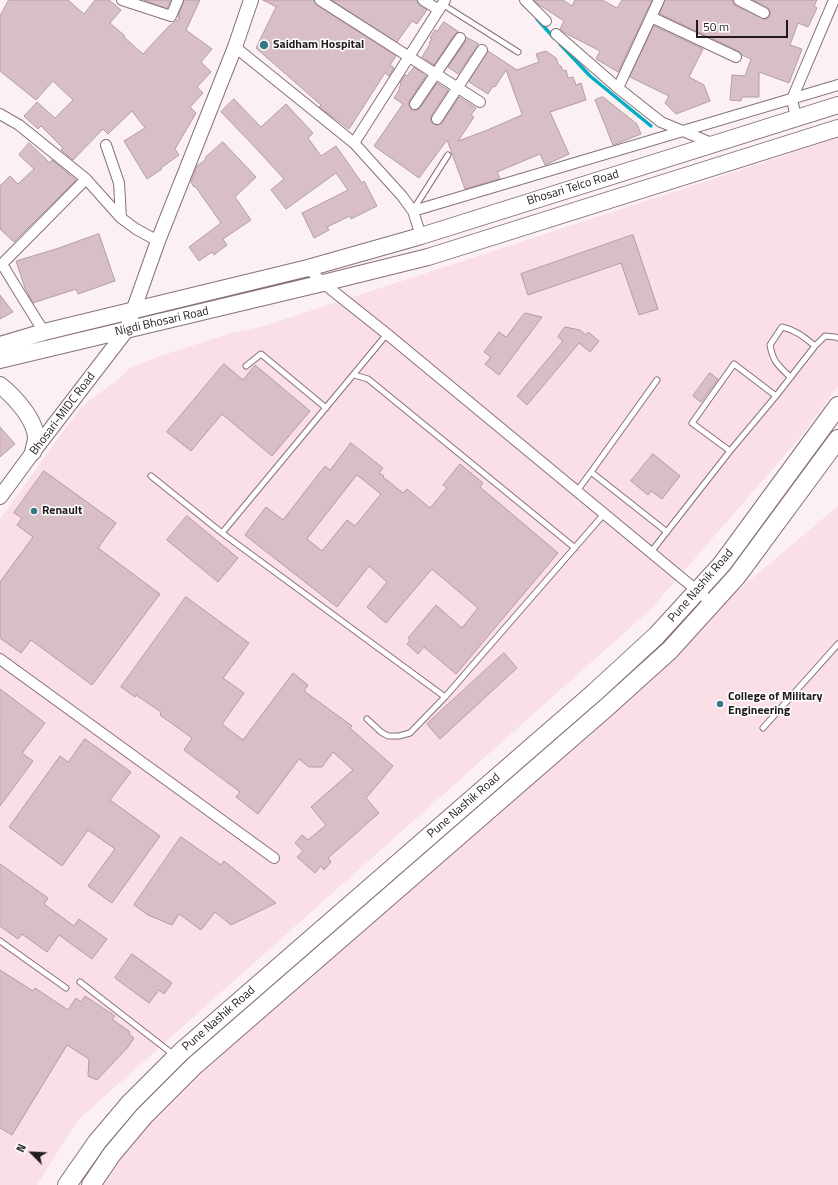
<!DOCTYPE html>
<html>
<head>
<meta charset="utf-8">
<style>
	body { margin:0 }
	#map { position:relative; width:838px; height:1185px; overflow:hidden; background:#fbf1f3; font-family:"Titillium Web",sans-serif }
	canvas { display:block }
	.north { position:absolute; left:12px; top:1133px; width:40px; height:40px; -webkit-text-stroke:3px #fff; paint-order:stroke; rotate:294deg; font-size:11px; font-weight:700; line-height:16px; text-align:center; color:#22191b }
	.north::after { content:''; display:block; margin:auto; width:14px; height:18px; background:#22191b; clip-path:polygon(50% 0,100% 100%,50% 72%,0 100%) }
	.scale { position:absolute; left:696px; top:20px; width:92px; height:18px; box-sizing:border-box; border:2px solid #22191b; border-top:0; padding-left:5px; font-size:12px; line-height:14px; white-space:nowrap; color:#22191b; -webkit-text-stroke:3px #fff; paint-order:stroke }
</style>
</head>
<body>
<div id="map">
<canvas width="838" height="1185"></canvas>
<div class="north">N</div>
<div class="scale">50 m</div>
</div>
<script>
const context = document.querySelector('canvas').getContext('2d');
context.lineJoin = 'round';
function paint(path, color) { context.fillStyle = color; context.fill(path, 'evenodd'); }
function stroke(path, color, width, dash) { context.strokeStyle = color; context.lineWidth = width; context.lineCap = dash ? 'butt' : 'round'; context.setLineDash(dash || []); context.stroke(path); }
function drawText(font, color, halo, rows, align = 'center') {
  context.font = font + ' "Titillium Web",sans-serif'; context.lineWidth = 3; context.setLineDash([]); context.textBaseline = 'middle'; context.strokeStyle = halo; context.fillStyle = color; for (const [text, x, y, turn = 0] of rows) {
    context.save(); context.translate(x, y); context.rotate((+turn || 0) * Math.PI / 180); context.textAlign = isNaN(turn) ? turn : align; if (halo) context.strokeText(text, 0, 0); context.fillText(text, 0, 0); context.restore();
  }
}
const built = new Path2D(`
	M 838,138 L 838,386 L 804,433 L 650,610 L 78,1120 L 37,1185 L 0,1185 L 0,519 L 81,407 L 121,377 L 129,368 L 157,357 L 231,333 L 264,326 Z
	M 838,506 L 838,1185 L 97,1185 L 113,1158 L 367,902 Z`);
const stream = new Path2D(`
	M 537,19 L 554,38
	M 560,44 L 590,76 L 651,126`);
const building = new Path2D(`
	M 9,0 L 68,0 L 84,14 L 95,0 L 109,0 L 121,10 L 110,23 L 125,36 L 124,37 L 143,54 L 169,26 L 180,18 L 178,17 L 184,0 L 200,0 L 186,30 L 212,49 L 201,62 L 211,72 L 197,87 L 203,93 L 190,107 L 196,113 L 175,149 L 179,155 L 161,168 L 162,169 L 147,179 L 124,141 L 145,128 L 132,111 L 108,134 L 103,129 L 73,160 L 61,150 L 63,148 L 41,126 L 38,129 L 24,116 L 37,102 L 55,118 L 73,100 L 53,81 L 36,100 L 0,71 L 0,16 Z
	M 144,0 L 171,0 L 167,8 Z
	M 263,0 L 314,0 L 317,5 L 396,56 L 390,65 L 394,68 L 389,76 L 385,73 L 349,129 L 319,107 L 321,105 L 256,48 L 276,7 Z
	M 332,0 L 417,0 L 419,5 L 427,10 L 417,24 L 412,21 L 397,42 Z
	M 534,0 L 563,0 L 572,6 L 575,0 L 602,0 L 617,8 L 622,0 L 652,0 L 618,72 L 596,59 L 600,51 L 565,33 L 560,29 L 564,21 L 538,4 Z
	M 665,0 L 733,0 L 733,3 L 736,6 L 764,19 L 767,19 L 770,16 L 770,10 L 767,7 L 753,0 L 817,0 L 814,6 L 817,8 L 808,27 L 798,23 L 790,45 L 802,49 L 789,83 L 759,72 L 759,97 L 742,97 L 741,101 L 730,100 L 732,75 L 745,76 L 751,59 L 742,55 L 739,51 L 660,14 Z
	M 444,22 L 459,32 L 455,34 L 434,65 L 422,57 L 430,44 L 429,43 L 432,39 L 430,38 L 435,30 L 437,31 Z
	M 654,26 L 703,49 L 689,77 L 704,85 L 710,101 L 676,114 L 665,103 L 669,96 L 630,77 Z
	M 466,37 L 479,44 L 458,74 L 448,67 L 465,42 Z
	M 488,51 L 517,70 L 539,62 L 536,54 L 546,51 L 556,58 L 559,66 L 561,66 L 563,71 L 566,70 L 568,78 L 573,77 L 576,85 L 581,83 L 586,100 L 550,112 L 569,154 L 545,165 L 540,154 L 497,172 L 500,179 L 465,189 L 447,140 L 419,178 L 374,146 L 403,104 L 394,98 L 400,89 L 399,88 L 401,84 L 400,83 L 405,75 L 407,76 L 414,67 L 426,76 L 409,101 L 409,106 L 412,110 L 417,110 L 420,108 L 437,83 L 448,90 L 431,116 L 431,122 L 433,124 L 437,125 L 442,123 L 459,97 L 476,108 L 471,115 L 474,117 L 458,141 L 485,131 L 522,115 L 522,114 L 506,70 L 495,87 L 493,86 L 488,94 L 469,82 Z
	M 603,97 L 637,124 L 641,134 L 613,145 L 595,100 Z
	M 234,99 L 261,127 L 286,104 L 313,133 L 308,138 L 321,156 L 336,146 L 362,183 L 364,181 L 377,206 L 351,219 L 350,216 L 327,227 L 329,230 L 314,238 L 302,213 L 348,190 L 336,173 L 286,209 L 271,190 L 284,179 L 251,143 L 221,112 Z
	M 223,142 L 256,177 L 235,197 L 251,220 L 223,239 L 227,245 L 214,255 L 212,252 L 199,261 L 189,247 L 221,223 L 195,186 L 194,187 L 191,182 L 197,166 L 206,159 L 205,158 Z
	M 29,143 L 50,163 L 52,160 L 76,180 L 14,242 L 0,229 L 0,186 L 10,176 L 18,184 L 34,169 L 19,155 Z
	M 99,234 L 115,281 L 78,294 L 76,289 L 33,303 L 25,288 L 16,261 L 56,249 Z
	M 633,235 L 658,309 L 639,315 L 621,263 L 528,295 L 521,274 Z
	M 0,295 L 13,312 L 0,319 Z
	M 525,313 L 542,317 L 499,375 L 485,364 L 491,357 L 484,352 L 499,332 L 506,337 Z
	M 565,327 L 580,330 L 586,335 L 588,332 L 599,341 L 590,352 L 579,343 L 527,405 L 517,396 L 563,341 L 558,337 Z
	M 224,364 L 243,380 L 255,365 L 310,411 L 272,456 L 222,414 L 191,451 L 167,432 Z
	M 710,373 L 718,379 L 701,402 L 693,396 Z
	M 0,427 L 15,444 L 0,457 Z
	M 351,443 L 383,468 L 379,473 L 384,476 L 383,477 L 403,493 L 407,489 L 430,508 L 447,488 L 443,485 L 460,464 L 483,483 L 480,487 L 558,553 L 456,674 L 424,647 L 418,654 L 407,644 L 410,640 L 408,638 L 436,605 L 462,628 L 478,608 L 432,569 L 386,623 L 367,607 L 387,582 L 369,566 L 337,607 L 245,535 L 266,507 L 283,520 L 325,466 L 330,470 ZM 357,475 L 381,494 L 355,526 L 347,520 L 322,551 L 307,539 Z
	M 653,454 L 680,476 L 662,499 L 651,491 L 648,495 L 631,481 Z
	M 44,471 L 116,523 L 98,548 L 160,594 L 92,685 L 31,640 L 21,653 L 0,638 L 0,582 L 33,537 L 17,525 L 22,518 L 14,513 Z
	M 187,516 L 238,558 L 218,582 L 167,540 Z
	M 186,597 L 249,643 L 223,678 L 244,693 L 222,724 L 243,740 L 293,673 L 308,685 L 304,691 L 352,726 L 350,728 L 393,766 L 366,798 L 379,813 L 328,858 L 331,862 L 324,870 L 321,866 L 315,873 L 297,857 L 303,851 L 295,843 L 302,835 L 308,840 L 326,825 L 311,807 L 353,770 L 333,752 L 322,767 L 309,767 L 299,759 L 258,814 L 236,797 L 240,792 L 184,750 L 192,738 L 160,715 L 161,712 L 136,695 L 135,697 L 121,687 Z
	M 504,653 L 517,668 L 440,739 L 427,724 Z
	M 0,689 L 45,723 L 22,753 L 33,761 L 0,806 Z
	M 85,739 L 131,772 L 110,800 L 160,836 L 112,903 L 88,886 L 115,849 L 88,830 L 62,866 L 9,827 L 60,756 L 68,762 Z
	M 181,837 L 221,865 L 224,861 L 276,903 L 231,925 L 215,912 L 201,930 L 179,914 L 172,925 L 148,915 L 134,905 Z
	M 0,864 L 48,898 L 44,904 L 74,926 L 79,919 L 107,939 L 92,959 L 59,935 L 47,952 L 22,934 L 18,939 L 0,926 Z
	M 132,954 L 172,983 L 164,994 L 159,990 L 149,1003 L 115,978 Z
	M 0,970 L 33,991 L 35,988 L 68,1010 L 76,998 L 81,1002 L 85,996 L 115,1016 L 112,1019 L 130,1032 L 129,1034 L 134,1038 L 128,1047 L 97,1080 L 88,1076 L 89,1059 L 67,1045 L 12,1135 L 0,1128 Z`);
const lane = new Path2D(`
	M 442,4 L 518,52
	M 413,210 L 448,155
	M 246,366 L 261,354 L 326,408
	M 354,375 L 368,379 L 575,548
	M 790,377 C 778,365 773,362 770,345 L 782,327 C 796,330 804,337 815,346
	M 730,451 L 692,423 L 734,364 L 776,396
	M 591,472 L 657,380
	M 151,476 L 222,533 L 445,697
	M 577,491 L 591,472 L 667,532
	M 222,533 L 387,334
	M 651,552 L 730,451 L 776,396 L 815,346 L 825,336 L 835,337 L 838,338
	M 367,719 L 381,732 L 388,736 L 399,736 L 410,733 L 445,697 L 604,514
	M 763,728 L 838,644
	M 0,941 L 66,988
	M 80,982 L 174,1055`);
const street = new Path2D(`
	M 122,0 L 171,16 L 178,0
	M 320,0 L 480,102
	M 423,0 L 439,10
	M 525,0 L 546,21
	M 739,0 L 764,13
	M 651,17 L 736,57
	M 556,34 L 618,88 L 661,122 L 714,144
	M 235,47 L 354,143 L 402,196 L 413,211 L 421,236
	M 618,88 L 659,0
	M 415,104 L 460,38
	M 0,114 L 19,125 L 86,179 L 121,218 L 136,229 L 158,241
	M 796,118 L 792,99 L 834,0
	M 437,119 L 482,50
	M 354,143 L 445,0
	M 106,145 L 119,183 L 121,218
	M 413,211 L 838,85
	M 2,264 L 16,287 L 44,332
	M 0,266 L 86,179
	M 308,268 L 323,283 L 387,334 L 712,603
	M 0,659 L 274,858`);
const secondary = new Path2D(`
	M 0,497 L 33,452 L 126,331 L 158,241 L 235,47 L 251,0`);
const primary = new Path2D(`
	M 0,345 L 44,332 L 308,268 L 421,236 L 838,105
	M 0,360 L 323,283 L 428,257 L 838,128
	M 0,385 C 14,396 37,421 36,440 C 35,444 34,448 33,452`);
const highway = new Path2D(`
	M 67,1185 L 97,1142 L 130,1103 L 181,1052 L 594,693 L 656,636 L 722,564 L 838,406
	M 91,1185 L 112,1154 L 144,1116 L 194,1066 L 607,707 L 670,650 L 737,576 L 838,439`);
const markers = [
	[264,45,5,"#347a86"],
	[34,511,4,"#347a86"],
	[720,704,4,"#347a86"]
];
const poiNames = [
	["Saidham Hospital",273,45],
	["Renault",42,511],
	["College of Military",728,697],
	["Engineering",728,711]
];
const streetNames = [
	["Bhosari Telco Road",573,188,-17],
	["Nigdi Bhosari Road",162,322,-13],
	["Bhosari-MIDC Road",63,414,-53],
	["Pune Nashik Road",701,586,-49],
	["Pune Nashik Road",464,806,-41],
	["Pune Nashik Road",219,1019,-41]
];
paint(built, '#fbdfe6');
stroke(stream, '#00afc4', 3.5);
paint(building, '#d8bfc6');
stroke(building, '#b59ca2', 1);
stroke(lane, '#887177', 7);
stroke(street, '#887177', 12);
stroke(secondary, '#887177', 16);
stroke(primary, '#887177', 18);
stroke(highway, '#887177', 20);
stroke(lane, '#fff', 5);
stroke(street, '#fff', 10);
stroke(secondary, '#fff', 14);
stroke(primary, '#fff', 16);
stroke(highway, '#fff', 18);
for (const [x, y, r, color] of markers) { const dot = new Path2D(); dot.arc(x, y, r, 0, 2 * Math.PI); context.fillStyle = color; context.fill(dot); stroke(dot, '#fff', 1.5); }
drawText('bold 12px', '#22191b', '#fff', poiNames, 'left');
drawText('12px', '#22191b', '#fff', streetNames);
</script>
</body>
</html>
